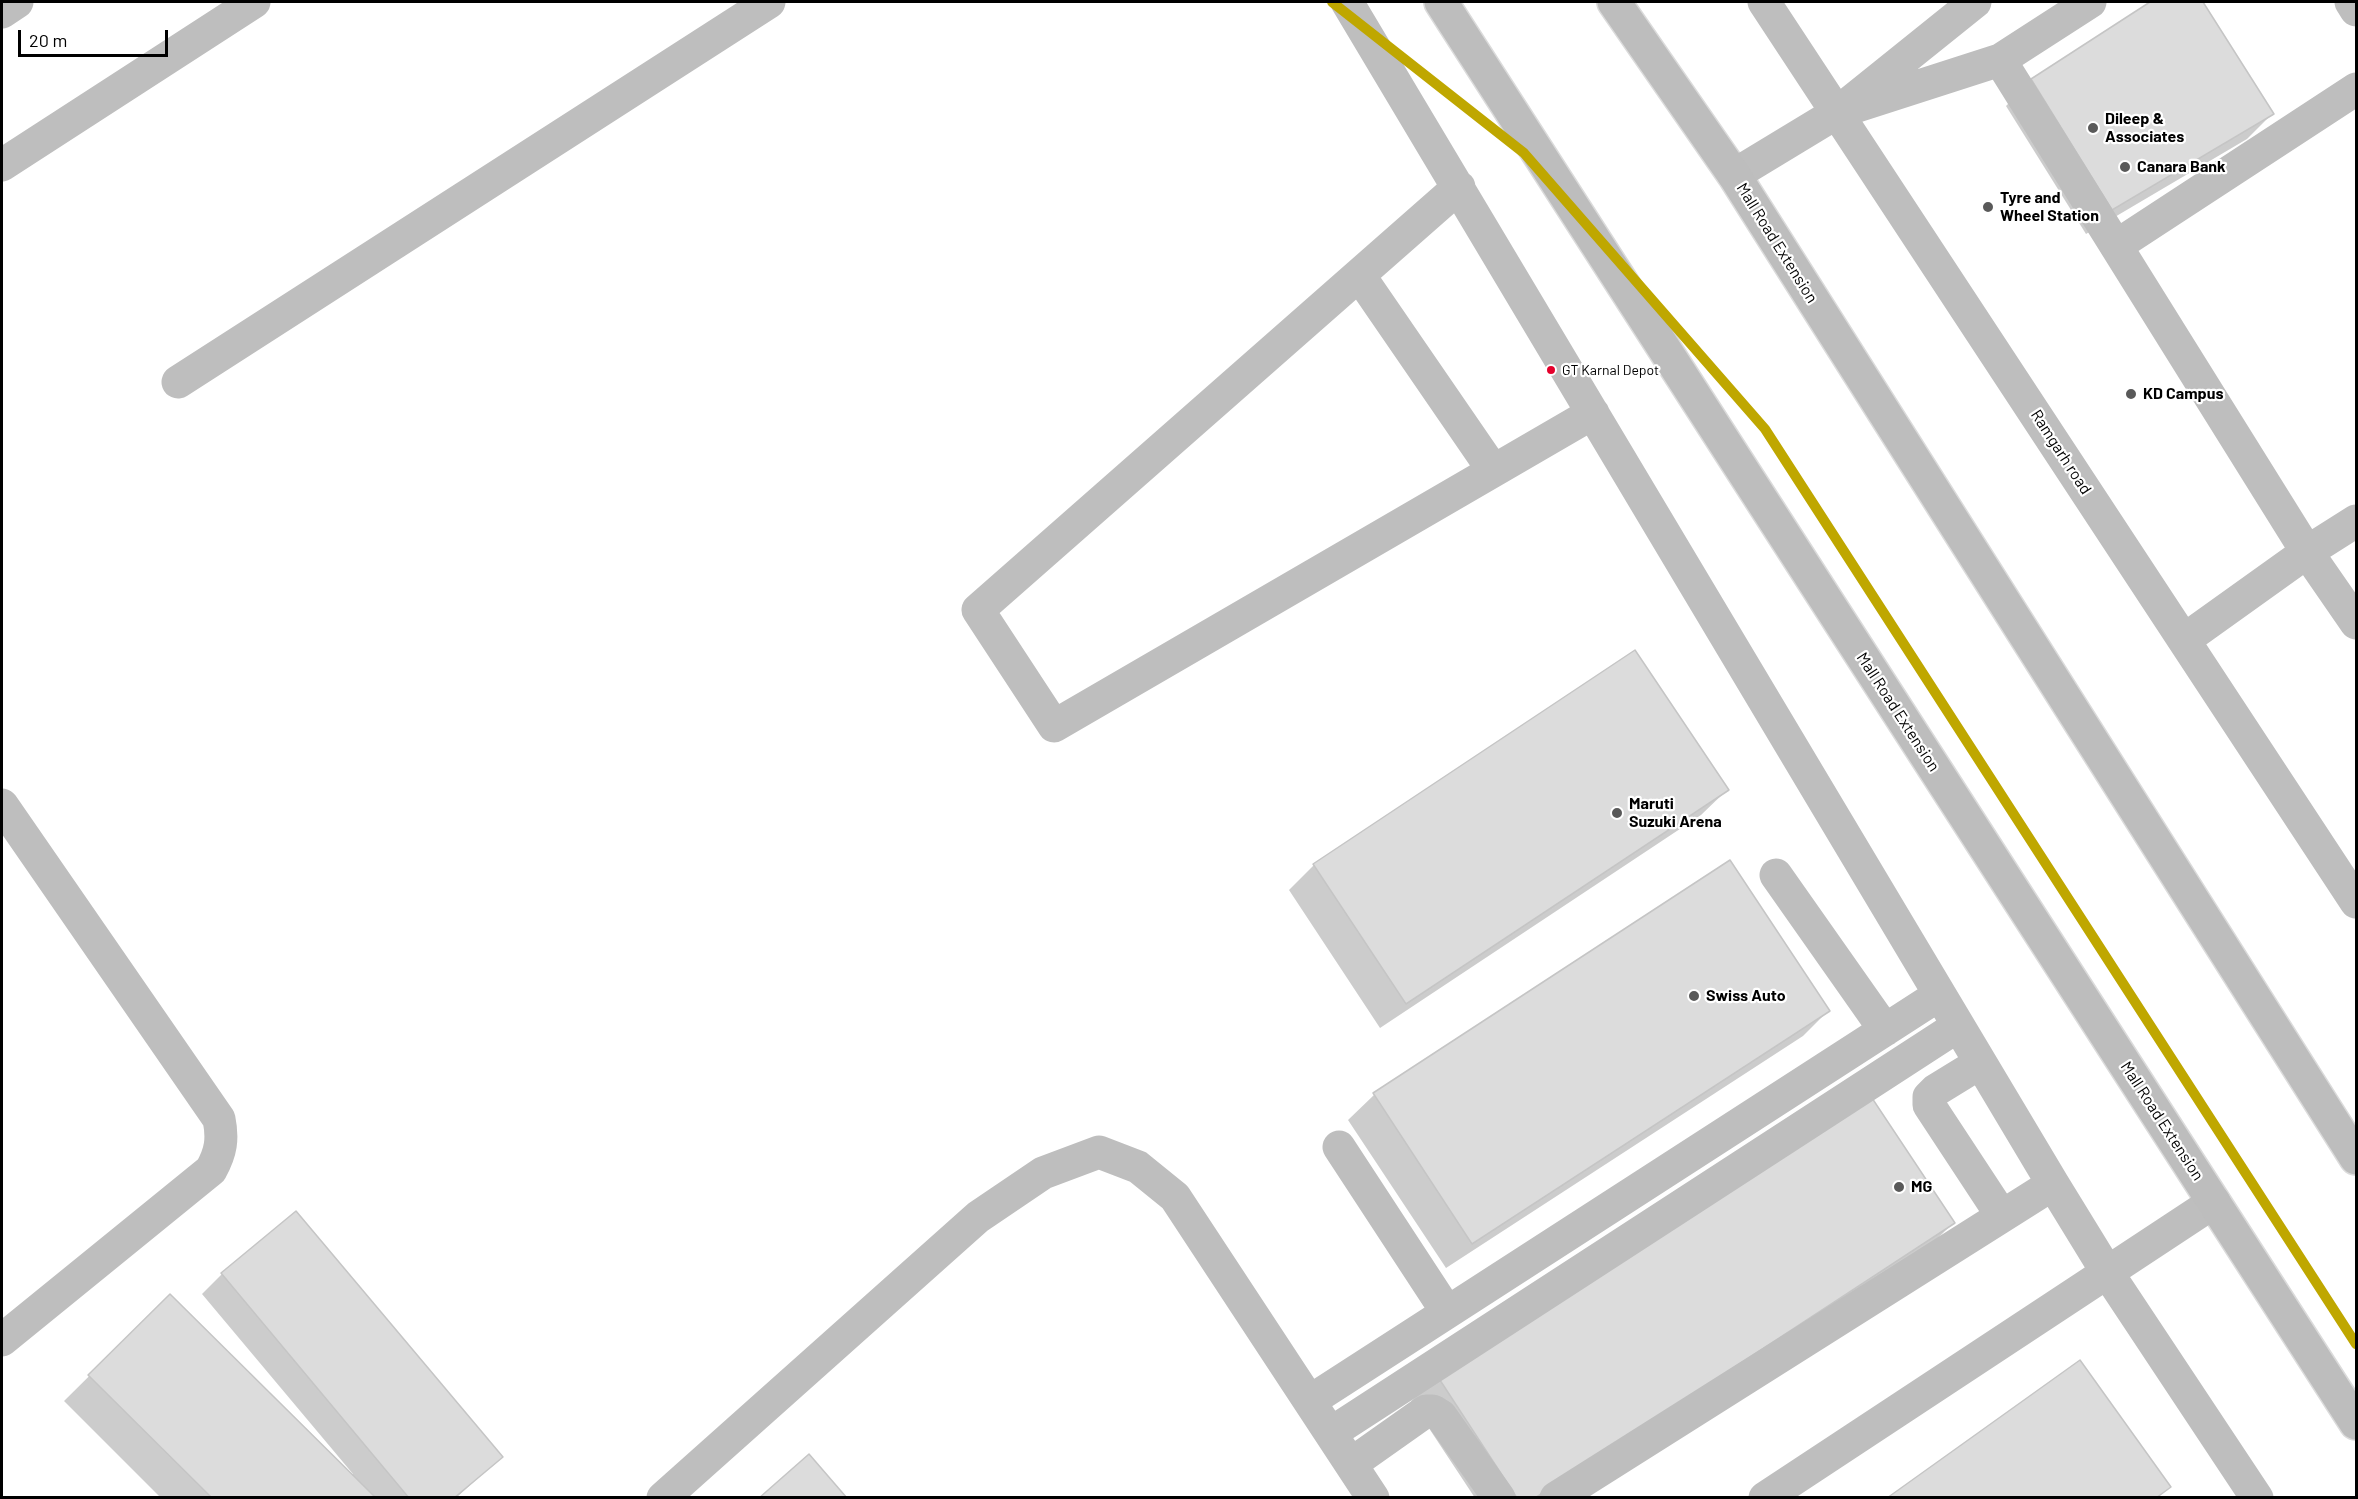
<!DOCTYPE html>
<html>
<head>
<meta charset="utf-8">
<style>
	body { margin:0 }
	#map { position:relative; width:2358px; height:1499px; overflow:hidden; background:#fff; font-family:Barlow,sans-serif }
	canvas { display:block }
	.frame { position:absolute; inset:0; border:3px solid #000; pointer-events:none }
	.scale { position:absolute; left:18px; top:30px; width:150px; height:27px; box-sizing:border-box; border:3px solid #000; border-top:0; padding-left:8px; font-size:18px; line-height:21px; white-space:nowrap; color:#000; -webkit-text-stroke:4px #fff; paint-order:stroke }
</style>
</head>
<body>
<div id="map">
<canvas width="2358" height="1499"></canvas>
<div class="frame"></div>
<div class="scale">20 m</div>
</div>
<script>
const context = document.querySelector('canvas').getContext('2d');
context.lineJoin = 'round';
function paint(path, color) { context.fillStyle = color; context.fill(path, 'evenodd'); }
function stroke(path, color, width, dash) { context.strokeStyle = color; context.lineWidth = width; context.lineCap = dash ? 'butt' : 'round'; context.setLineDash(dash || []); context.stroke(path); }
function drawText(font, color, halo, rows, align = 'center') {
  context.font = font + ' Barlow,sans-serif'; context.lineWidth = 4.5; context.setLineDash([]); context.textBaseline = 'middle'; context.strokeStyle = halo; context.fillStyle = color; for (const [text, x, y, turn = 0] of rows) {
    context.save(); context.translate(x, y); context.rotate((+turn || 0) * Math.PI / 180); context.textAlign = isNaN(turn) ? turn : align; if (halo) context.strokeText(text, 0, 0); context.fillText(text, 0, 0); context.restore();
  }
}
const shadow = new Path2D(`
	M 2153,2 L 2201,2 L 2272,114 L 2247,139 L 2086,234 L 2006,106 L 2031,81 Z
	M 1727,790 L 1701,815 L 1380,1028 L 1289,890 L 1314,865 Z
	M 1730,862 L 1828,1011 L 1803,1036 L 1446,1268 L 1348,1120 L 1374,1095 Z
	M 296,1213 L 501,1457 L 456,1498 L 161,1498 L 64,1401 L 170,1296 L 351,1475 L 353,1474 L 202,1294 L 222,1274 Z
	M 1953,1223 L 1928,1248 L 1546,1498 L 1475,1498 L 1411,1401 L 1437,1376 Z`);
const building = new Path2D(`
	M 2150,2 L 2203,2 L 2274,114 L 2112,210 L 2031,79 Z
	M 1635,650 L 1729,790 L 1406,1004 L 1313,864 Z
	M 1730,860 L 1830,1011 L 1472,1244 L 1373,1093 Z
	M 1868,1092 L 1955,1223 L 1535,1498 L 1517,1498 L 1436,1374 Z
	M 296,1211 L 503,1457 L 454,1498 L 409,1498 L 221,1273 Z
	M 170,1294 L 376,1498 L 212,1498 L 88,1375 Z
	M 2080,1360 L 2171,1487 L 2156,1498 L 1887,1498 Z
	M 809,1454 L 847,1498 L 759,1498 Z`);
const minor = new Path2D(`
	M 1347,2 L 2053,1184 L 2107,1272 L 2257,1498
	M 1764,2 L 2356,902
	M 2351,2 L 2356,10
	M 2,12 L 17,2
	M 2000,60 L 2307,552 L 2356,623
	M 1854,107 L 2000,60 L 2090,2
	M 2,165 L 254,2
	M 1734,175 L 1838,112 L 1975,2
	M 1459,187 L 978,610 L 1054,726 L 1593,413
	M 2116,246 L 2356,89
	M 1359,275 L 1493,470
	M 178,382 L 769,2
	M 2184,640 L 2307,552 L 2356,521
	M 2,805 L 219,1119 C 223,1139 221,1152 211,1170 L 2,1340
	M 1776,875 L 1885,1030
	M 1980,1063 L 1936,1090 L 1929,1097 L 1929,1105 L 2002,1216
	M 1339,1147 L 1447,1312
	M 1310,1401 L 1939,995
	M 1331,1433 L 1958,1026
	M 1351,1464 L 1426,1411 L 1433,1411 L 1441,1416 L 1499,1498
	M 663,1498 L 978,1217 L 1043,1173 L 1099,1152 L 1138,1167 L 1175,1197 L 1373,1498
	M 1556,1498 L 2053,1184
	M 1765,1498 L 2214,1202`);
const major = new Path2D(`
	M 1441,2 L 2356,1423
	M 1614,2 L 1734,175 L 2356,1158`);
const metro1 = new Path2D(`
	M 1332,2 L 1524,153 L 1765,429 L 2356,1344`);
const markers = [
	[2093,128,6,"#595959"],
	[2125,167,6,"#595959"],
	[1988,207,6,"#595959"],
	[1551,370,5,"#e4002b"],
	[2131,394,6,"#595959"],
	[1617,813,6,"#595959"],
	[1694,996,6,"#595959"],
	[1899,1187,6,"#595959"]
];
const busNames = [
	["GT Karnal Depot",1562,370]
];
const poiNames = [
	["Dileep &",2105,119],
	["Associates",2105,137],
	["Canara Bank",2137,167],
	["Tyre and",2000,198],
	["Wheel Station",2000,216],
	["KD Campus",2143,394],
	["Maruti",1629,804],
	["Suzuki Arena",1629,822],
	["Swiss Auto",1706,996],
	["MG",1911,1187]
];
const streetNames = [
	["Mall Road Extension",1777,243,58],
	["Ramgarh road",2061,452,57],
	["Mall Road Extension",1898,712,57],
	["Mall Road Extension",2162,1121,57]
];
paint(shadow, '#0003');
paint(building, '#dcdcdc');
stroke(building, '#c5c5c5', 1.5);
stroke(major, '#dbdbdb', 36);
stroke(minor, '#bebebe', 33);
stroke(major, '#bdbdbd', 33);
stroke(metro1, '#bfa700', 10);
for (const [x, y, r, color] of markers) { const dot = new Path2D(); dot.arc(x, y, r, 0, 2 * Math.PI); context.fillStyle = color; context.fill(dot); stroke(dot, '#fff', 2); }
drawText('14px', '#000', '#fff', busNames, 'left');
drawText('bold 16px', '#000', '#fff', poiNames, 'left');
drawText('16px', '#000', '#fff', streetNames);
</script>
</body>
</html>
